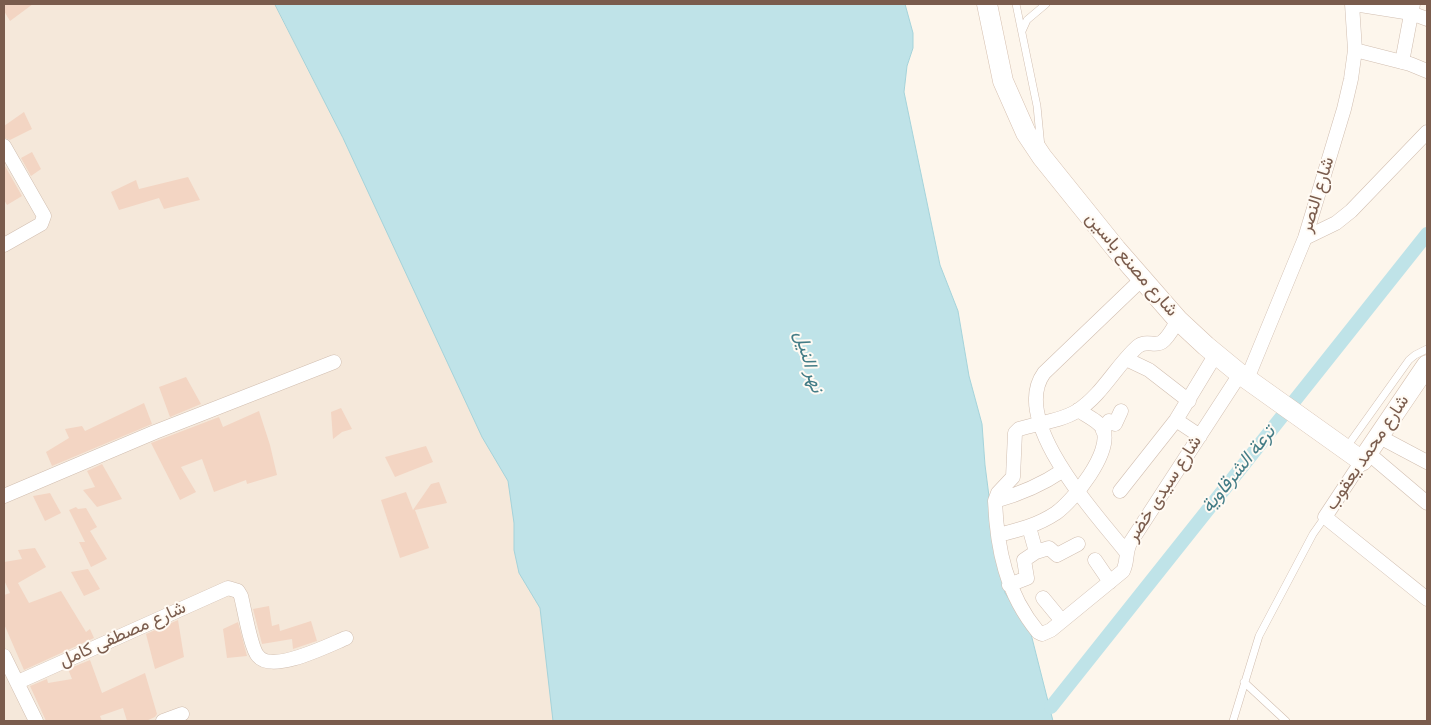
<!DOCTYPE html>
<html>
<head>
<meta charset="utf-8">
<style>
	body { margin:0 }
	#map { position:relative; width:1431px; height:725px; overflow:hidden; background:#fdf6ec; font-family:"Titillium Web",sans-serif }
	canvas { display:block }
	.frame { position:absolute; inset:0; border:5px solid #7a5c4d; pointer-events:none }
</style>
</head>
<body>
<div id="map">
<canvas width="1431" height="725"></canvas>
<div class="frame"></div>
</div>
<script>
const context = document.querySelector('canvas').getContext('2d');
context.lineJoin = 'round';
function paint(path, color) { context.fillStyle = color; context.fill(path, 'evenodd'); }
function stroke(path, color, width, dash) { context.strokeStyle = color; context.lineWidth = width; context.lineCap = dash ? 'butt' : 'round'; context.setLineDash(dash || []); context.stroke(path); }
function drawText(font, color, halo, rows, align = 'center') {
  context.font = font + ' "Titillium Web",Vazirmatn,sans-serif'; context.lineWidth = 4; context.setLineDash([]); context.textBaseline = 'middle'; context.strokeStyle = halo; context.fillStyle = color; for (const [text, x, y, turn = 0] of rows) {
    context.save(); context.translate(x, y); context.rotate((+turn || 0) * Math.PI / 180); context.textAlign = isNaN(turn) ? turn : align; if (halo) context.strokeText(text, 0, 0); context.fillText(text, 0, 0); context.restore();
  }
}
const residential = new Path2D(`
	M 4,4 L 654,4 L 845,721 L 4,721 Z`);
const water = new Path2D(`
	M 275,4 L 905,4 L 913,33 L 913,48 L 907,66 L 904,92 L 940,265 L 958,311 L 969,376 L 982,424 L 985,465 L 996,551 L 1005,593 L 1030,630 L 1053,721 L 553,721 L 540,608 L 519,573 L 514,550 L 514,523 L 508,481 L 482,437 L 343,138 Z`);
const canal = new Path2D(`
	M 1051,707 L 1427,234`);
const building = new Path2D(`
	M 4,4 L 33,4 L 10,21 L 4,11 Z
	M 24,112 L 32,129 L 10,140 L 5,138 L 4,126 Z
	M 32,152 L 41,169 L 31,176 L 21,158 Z
	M 5,166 L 22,196 L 7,205 L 4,200 Z
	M 188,177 L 200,200 L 164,209 L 159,198 L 119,210 L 111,192 L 136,180 L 139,189 Z
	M 186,377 L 201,404 L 170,417 L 159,387 Z
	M 144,403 L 152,424 L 52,466 L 46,452 L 69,438 L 65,429 L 82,426 L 85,431 Z
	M 341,408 L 352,429 L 342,432 L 333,439 L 331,412 Z
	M 259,411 L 270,445 L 277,475 L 247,484 L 246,480 L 214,492 L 202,459 L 181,467 L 196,492 L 180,500 L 151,443 L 219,417 L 223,427 Z
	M 426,446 L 433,462 L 395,477 L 385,457 Z
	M 102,464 L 122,499 L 97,507 L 83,490 L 95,487 L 87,471 Z
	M 439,482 L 447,503 L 415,510 L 429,548 L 400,558 L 381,500 L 406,492 L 413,510 L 431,484 Z
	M 50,493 L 61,513 L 45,521 L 33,496 Z
	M 76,507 L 78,509 L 86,508 L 97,527 L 90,531 L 107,559 L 91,567 L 79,542 L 85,542 L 69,510 Z
	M 35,548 L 46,567 L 18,583 L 29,603 L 61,591 L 86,632 L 90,629 L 94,638 L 24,670 L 4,624 L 4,595 L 10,593 L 4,580 L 4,562 L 22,559 L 18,550 Z
	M 88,569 L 100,589 L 84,596 L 71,572 Z
	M 269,606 L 272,626 L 279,624 L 280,631 L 311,621 L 317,641 L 293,649 L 292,639 L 262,644 L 253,609 Z
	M 178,620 L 184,657 L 155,669 L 146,634 Z
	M 238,622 L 247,656 L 227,658 L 223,629 Z
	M 90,660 L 102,693 L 145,673 L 157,714 L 155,717 L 146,721 L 127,721 L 123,708 L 100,716 L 102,721 L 46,721 L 30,686 L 47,679 L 48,683 L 72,679 L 68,669 Z`);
const lane = new Path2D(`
	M 1016,4 L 1037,106 L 1041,147
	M 1022,31 L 1027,20 L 1046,4
	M 1346,448 L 1409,360 L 1415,355 L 1427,349
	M 1244,682 L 1286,721
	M 1233,721 L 1259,636 L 1313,534 L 1325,517`);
const street = new Path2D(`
	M 1354,4 L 1411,13 L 1427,19
	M 1355,50 L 1410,64 L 1427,71
	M 1402,62 L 1413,4
	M 4,146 L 44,216 L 41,224 L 4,245
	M 1305,238 L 1336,223 L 1351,211 L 1427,132
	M 1178,320 C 1174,326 1169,337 1162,342 C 1155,347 1146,339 1137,347 C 1116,366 1102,395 1077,411 C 1061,421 1038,423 1019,429 L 1015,433 L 1013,477 L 998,493 L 995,501 C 997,549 1006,593 1038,632 L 1042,634 L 1051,630 L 1123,571 C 1128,561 1125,553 1130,543 L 1240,374
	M 1126,359 L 1149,370 L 1189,401
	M 1247,379 L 1305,238 L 1344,109 L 1351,79 L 1355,50 L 1352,4
	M 1176,420 L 1200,436
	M 1103,431 L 1109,421 L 1115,424 L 1121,411
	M 1378,436 L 1427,462
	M 1368,453 L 1427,503
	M 1362,461 L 1325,517 L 1427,599
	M 1120,491 L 1176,420 L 1216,354
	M 4,496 L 155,432 L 334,362
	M 995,501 C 1020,494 1040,486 1062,471
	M 998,535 C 1019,530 1038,525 1056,513 C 1073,501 1113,452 1103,429 C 1099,421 1085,415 1078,410
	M 1036,552 L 1049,548 L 1057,555 L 1078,544
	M 1126,552 C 1097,515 1009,421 1044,373 L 1142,279
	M 1095,560 L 1110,582
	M 1009,585 L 1027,578 L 1024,560 L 1036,552 L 1029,527
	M 1043,598 L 1062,621
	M 4,656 L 36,721
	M 18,682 L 228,588 L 238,591 L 241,596 C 244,608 251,649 258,656 C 272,674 329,645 346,638
	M 163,721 L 182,714`);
const secondary = new Path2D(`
	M 987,4 L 1003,81 L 1026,133 L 1042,157 L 1116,249 L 1178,320 L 1206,346 L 1240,374 L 1362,461 L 1427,365`);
const streetNames = [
	["شارع النصر",1318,195,-73],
	["شارع مصنع ياسين",1131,265,49],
	["شارع محمد يعقوب",1368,453,-56],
	["شارع سيدى خضر",1165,489,-57],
	["شارع مصطفى كامل",123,635,-24]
];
const waterNames = [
	["نهر النيل",808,362,74],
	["ترعة الشرقاوية",1239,470,-51]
];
paint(residential, '#f5e8da');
paint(water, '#bfe3e8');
stroke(water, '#a5d3da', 1);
stroke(canal, '#bfe3e8', 14);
paint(building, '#f3d5c3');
stroke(lane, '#d1beb0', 8);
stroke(street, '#d1beb0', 15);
stroke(secondary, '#d6c0b0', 21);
stroke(lane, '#fff', 7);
stroke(street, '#fff', 14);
stroke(secondary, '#fff', 20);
drawText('18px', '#7a5c4d', '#fffaf3', streetNames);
drawText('italic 19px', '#437c86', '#fffaf3', waterNames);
</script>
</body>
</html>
